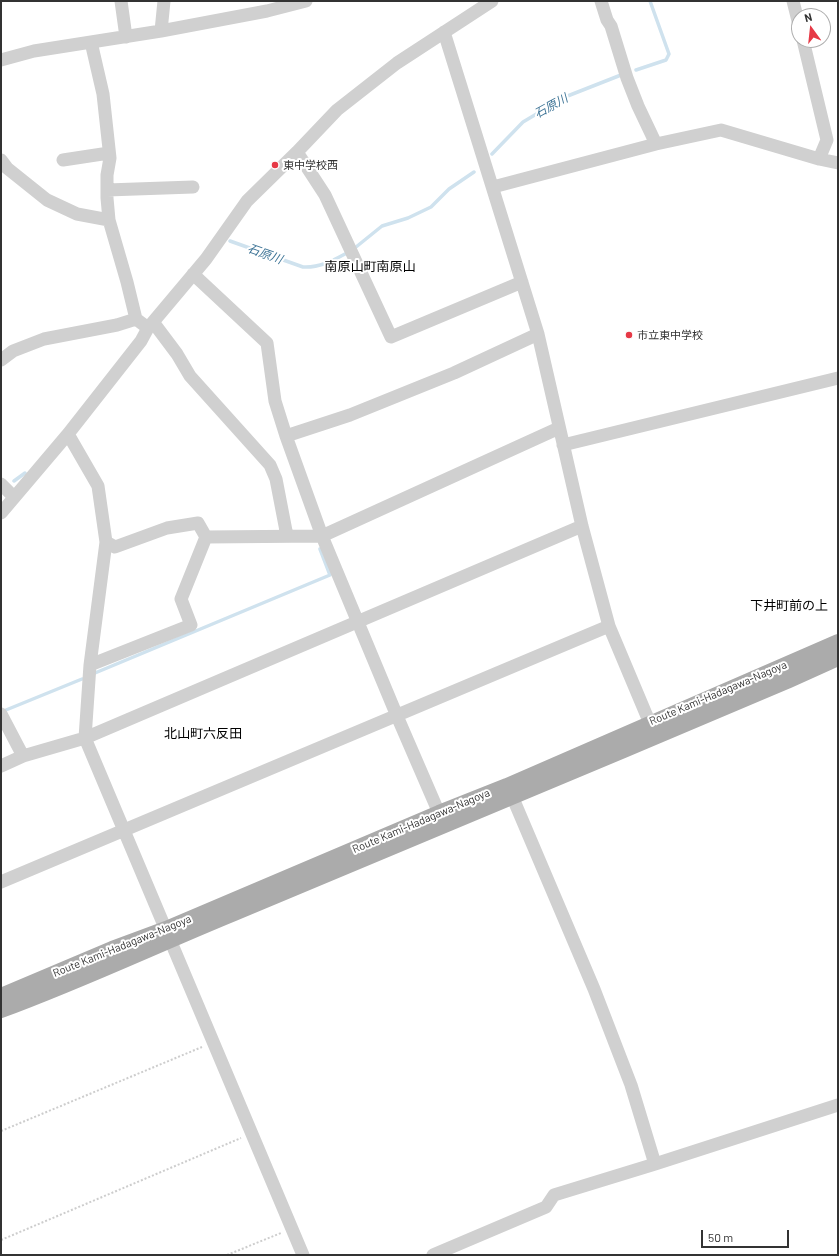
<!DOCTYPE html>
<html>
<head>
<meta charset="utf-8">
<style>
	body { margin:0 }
	#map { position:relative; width:839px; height:1256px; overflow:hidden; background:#fff; font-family:Barlow,sans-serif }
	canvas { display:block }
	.frame { position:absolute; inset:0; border:2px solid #333; pointer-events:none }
	.north { position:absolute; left:791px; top:8px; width:40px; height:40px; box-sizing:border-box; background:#fff; border:1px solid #adadad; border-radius:50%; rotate:345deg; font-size:11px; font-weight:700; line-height:16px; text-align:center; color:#333 }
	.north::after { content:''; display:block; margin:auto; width:14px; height:18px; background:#e63946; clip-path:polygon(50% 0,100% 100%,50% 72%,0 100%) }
	.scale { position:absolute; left:701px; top:1230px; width:88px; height:18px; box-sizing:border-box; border:2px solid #333; border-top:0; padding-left:5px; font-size:12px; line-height:14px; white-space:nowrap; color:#333; -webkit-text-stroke:3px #fff; paint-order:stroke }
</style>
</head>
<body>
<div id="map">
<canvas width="839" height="1256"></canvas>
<div class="frame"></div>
<div class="north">N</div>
<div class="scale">50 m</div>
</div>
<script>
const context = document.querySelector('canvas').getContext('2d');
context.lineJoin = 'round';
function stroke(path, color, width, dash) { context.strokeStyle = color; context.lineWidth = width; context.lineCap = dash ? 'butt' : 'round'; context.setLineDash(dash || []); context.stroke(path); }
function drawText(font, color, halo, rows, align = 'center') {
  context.font = font + ' Barlow,"Noto Sans JP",sans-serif'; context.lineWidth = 4; context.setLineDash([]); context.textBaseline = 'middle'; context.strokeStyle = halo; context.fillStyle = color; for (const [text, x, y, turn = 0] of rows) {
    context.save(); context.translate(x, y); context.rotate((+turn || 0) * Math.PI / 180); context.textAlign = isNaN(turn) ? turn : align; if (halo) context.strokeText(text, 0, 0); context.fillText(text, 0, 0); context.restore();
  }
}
const stream = new Path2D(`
	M 636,70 L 666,60 L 669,54 L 650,1
	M 492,154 L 523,122 L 565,97 L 621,75
	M 230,241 L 303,267 C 319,268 332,261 345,254
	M 356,247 L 382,226 L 408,218 L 431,207 L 449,189 L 474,172
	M 14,481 L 25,473
	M 95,673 L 330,575 L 320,549
	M 6,710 L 82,679`);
const path = new Path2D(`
	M 1,1131 L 202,1047
	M 1,1240 L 241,1138
	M 227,1255 L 281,1233`);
const minor = new Path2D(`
	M 121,1 L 126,37
	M 601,1 L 607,20 L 611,26 L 627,78 L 638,106 L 656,144
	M 793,1 L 799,25
	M 161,31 L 164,1
	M 444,32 L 538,334 L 582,526 L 609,626 L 654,733
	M 803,40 L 827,140 L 819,159
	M 91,42 L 103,94 L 110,158 L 107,175 L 107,198 L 109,220 L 127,282 L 136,319 L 148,328
	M 1,60 L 34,51 L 161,31 L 267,11 L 306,1
	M 297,152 L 325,195 L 391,337 L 522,282
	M 1,160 L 7,168 L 47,200 L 77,214 L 109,220
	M 63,160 L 109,153
	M 493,187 L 656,144 L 721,130 L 819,159 L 838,163
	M 107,190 L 193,187
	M 193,274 L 267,343 L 275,401 L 286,436 L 322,536 L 397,716 L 439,813
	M 153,322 L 177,354 L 190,376 L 270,465 L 276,479 L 287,536
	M 1,360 L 13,351 L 44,339 L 117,325 L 136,319
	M 68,434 L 98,486 L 106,542 L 90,665 L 85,738 L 303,1255
	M 286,436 L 350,415 L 454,373 L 538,334
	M 563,445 L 838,378
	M 1,484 L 14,497
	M 1,513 L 68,434 L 141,341 L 148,328 L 206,259 L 247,201 L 297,152 L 337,110 L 397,63 L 492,1
	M 106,542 L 115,547 L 167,528 L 198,523 L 206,537 L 322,536 L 559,428
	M 90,665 L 191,625 L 181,599 L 206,537
	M 1,714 L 23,756
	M 1,766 L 23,756 L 85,738 L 582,526
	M 512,796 L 594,989 L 631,1085 L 655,1164
	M 1,882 L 609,626
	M 433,1255 L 546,1207 L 554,1195 L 655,1164 L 838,1105`);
const major = new Path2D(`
	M 1,996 L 112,949 L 166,929 L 439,813 L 507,786 L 838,642
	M 1,1010 C 80,981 156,945 234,913 C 419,836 603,759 787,681 L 838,658`);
const markers = [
	[275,165,4,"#e63946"],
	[629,335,4,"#e63946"]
];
const poiNames = [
	["東中学校西",283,165],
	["市立東中学校",637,335]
];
const streetNames = [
	["Route Kami-Hadagawa-Nagoya",718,693,-23],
	["Route Kami-Hadagawa-Nagoya",421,821,-23],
	["Route Kami-Hadagawa-Nagoya",122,946,-22]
];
const waterNames = [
	["石原川",551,106,-29],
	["石原川",265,254,20]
];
const quarterNames = [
	["南原山町南原山",370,267],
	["下井町前の上",789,606],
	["北山町六反田",203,734]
];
stroke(stream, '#cfe2ee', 3.5);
stroke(path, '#cdcdcd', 2, [2, 2]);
stroke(minor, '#d0d0d0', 13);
stroke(major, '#ababab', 16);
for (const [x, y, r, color] of markers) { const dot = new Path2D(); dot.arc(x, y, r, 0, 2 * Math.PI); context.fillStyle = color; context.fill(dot); stroke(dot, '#fff', 1.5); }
drawText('11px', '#333', '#fff', poiNames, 'left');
drawText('11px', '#333', '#fff', streetNames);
drawText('italic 12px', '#3f7597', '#fff', waterNames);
drawText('13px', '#000', '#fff', quarterNames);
</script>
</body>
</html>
